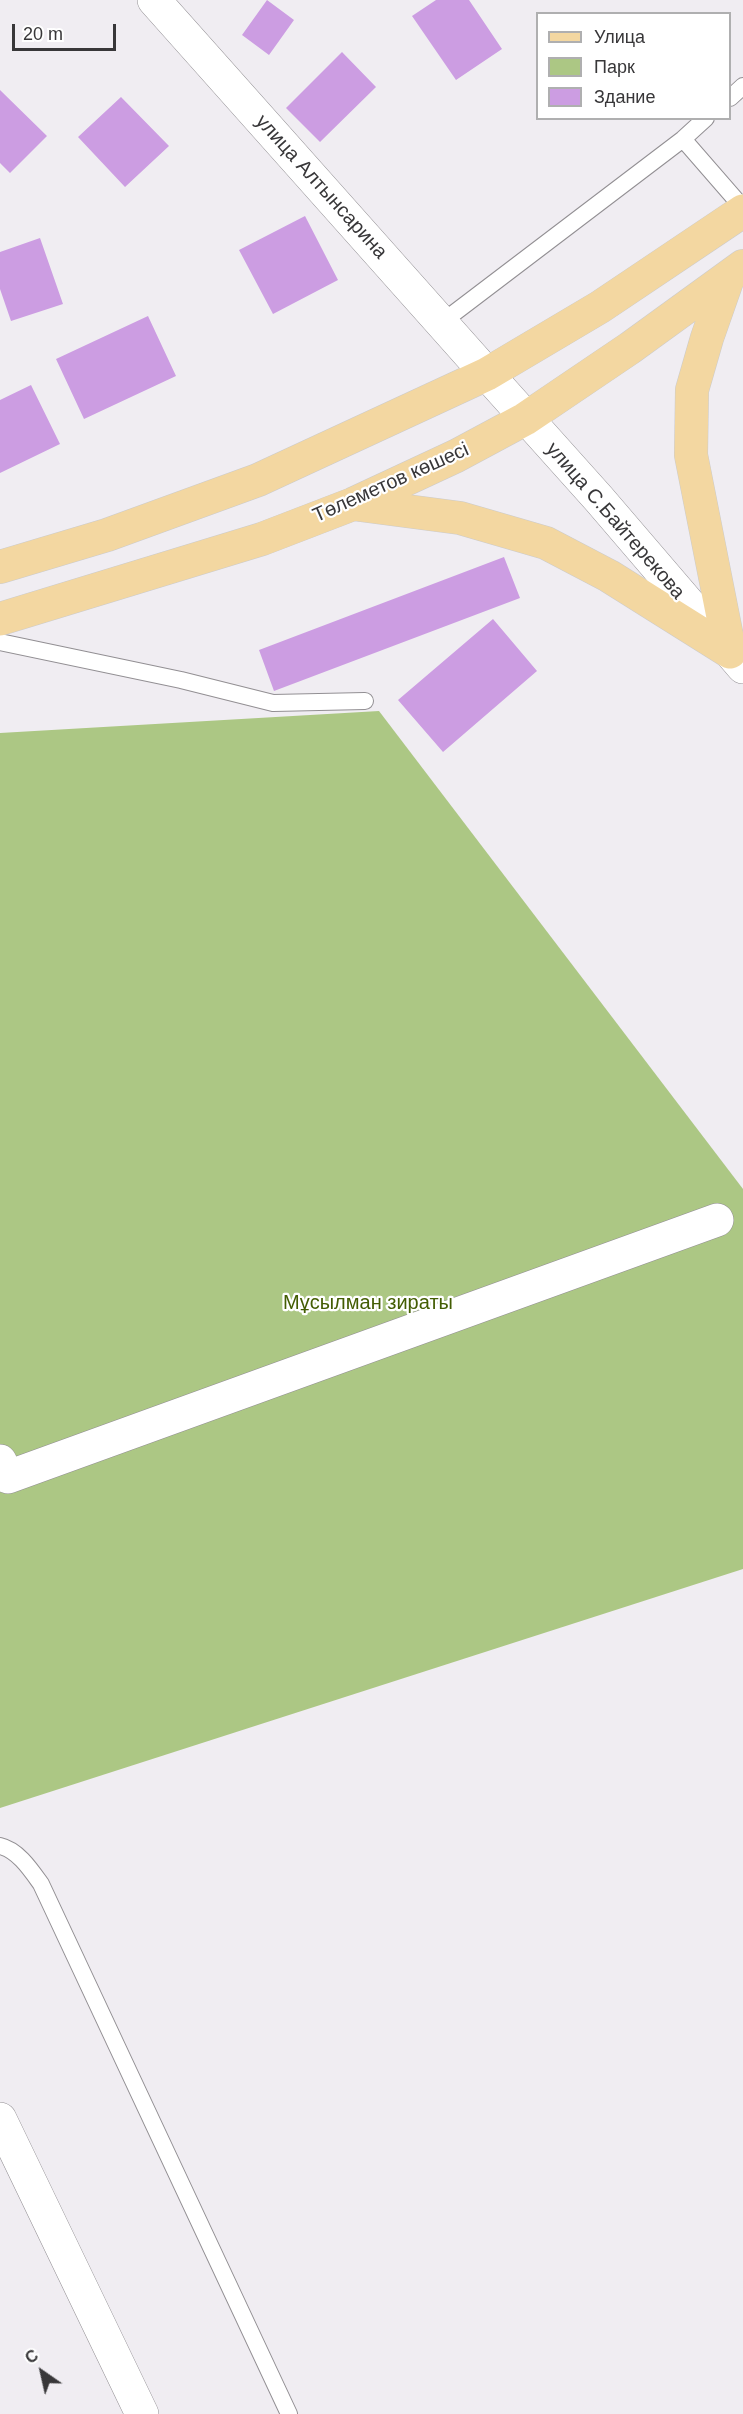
<!DOCTYPE html>
<html>
<head>
<meta charset="utf-8">
<style>
	body { margin:0 }
	#map { position:relative; width:743px; height:2414px; overflow:hidden; background:#f0edf2; font-family:Arial,sans-serif }
	canvas { display:block }
	.legend { position:absolute; left:536px; top:12px; width:195px; height:108px; box-sizing:border-box; background:#fff; border:2px solid #afafb0; margin:0; padding:8px 10px; list-style:none; font-size:18px; color:#383739 }
	.legend li { display:flex; align-items:center; gap:12px; height:30px }
	.legend b { width:30px; border:2px solid #afafb0 }
	.north { position:absolute; left:12px; top:2342px; width:60px; height:60px; -webkit-text-stroke:4px #fff; paint-order:stroke; rotate:326deg; font-size:16px; font-weight:700; line-height:24px; text-align:center; color:#383739 }
	.north::after { content:''; display:block; margin:auto; width:21px; height:27px; background:#383739; clip-path:polygon(50% 0,100% 100%,50% 72%,0 100%) }
	.scale { position:absolute; left:12px; top:24px; width:104px; height:27px; box-sizing:border-box; border:3px solid #383739; border-top:0; padding-left:8px; font-size:18px; line-height:21px; white-space:nowrap; color:#383739; -webkit-text-stroke:4px #fff; paint-order:stroke }
</style>
</head>
<body>
<div id="map">
<canvas width="743" height="2414"></canvas>
<ul class="legend">
<li><b style="height:8px;background:#f3d7a1"></b>Улица</li>
<li><b style="height:16px;background:#acc784"></b>Парк</li>
<li><b style="height:16px;background:#cc9de2"></b>Здание</li>
</ul>
<div class="north">С</div>
<div class="scale">20 m</div>
</div>
<script>
const context = document.querySelector('canvas').getContext('2d');
context.lineJoin = 'round';
function paint(path, color) { context.fillStyle = color; context.fill(path, 'evenodd'); }
function stroke(path, color, width, dash) { context.strokeStyle = color; context.lineWidth = width; context.lineCap = dash ? 'butt' : 'round'; context.setLineDash(dash || []); context.stroke(path); }
function drawText(font, color, halo, rows, align = 'center') {
  context.font = font + ' Arial,sans-serif'; context.lineWidth = 4.5; context.setLineDash([]); context.textBaseline = 'middle'; context.strokeStyle = halo; context.fillStyle = color; for (const [text, x, y, turn = 0] of rows) {
    context.save(); context.translate(x, y); context.rotate((+turn || 0) * Math.PI / 180); context.textAlign = isNaN(turn) ? turn : align; if (halo) context.strokeText(text, 0, 0); context.fillText(text, 0, 0); context.restore();
  }
}
const green = new Path2D(`
	M 379,711 L 743,1189 L 743,1569 L 0,1808 L 0,733 Z`);
const building = new Path2D(`
	M 267,0 L 294,20 L 269,55 L 242,35 Z
	M 436,0 L 469,0 L 502,49 L 456,80 L 412,16 Z
	M 342,52 L 376,87 L 320,142 L 286,108 Z
	M 0,90 L 47,136 L 10,173 L 0,163 Z
	M 121,97 L 169,146 L 125,187 L 78,137 Z
	M 305,216 L 338,280 L 273,314 L 239,250 Z
	M 40,238 L 63,304 L 11,321 L 0,289 L 0,252 Z
	M 148,316 L 176,376 L 84,419 L 56,359 Z
	M 31,385 L 60,444 L 0,473 L 0,400 Z
	M 504,557 L 520,598 L 274,691 L 259,650 Z
	M 493,619 L 537,671 L 443,752 L 398,700 Z`);
const lane = new Path2D(`
	M 730,98 L 743,86
	M 683,139 L 743,208
	M 441,323 L 683,139 L 706,118
	M 0,642 L 181,680 L 273,703 L 365,701
	M 0,1846 C 18,1850 31,1870 41,1884 L 289,2414`);
const street = new Path2D(`
	M 154,0 L 487,374
	M 0,1461 L 8,1477 L 717,1220
	M 0,2119 L 142,2414`);
const secondary = new Path2D(`
	M 487,374 L 599,499 L 743,667`);
const primary = new Path2D(`
	M 728,278 L 707,338 L 692,390 L 691,455 L 730,652
	M 353,504 L 460,518 L 546,543 L 609,576 L 730,652
	M 0,567 L 107,535 L 258,480 L 487,374 L 600,307 L 743,211
	M 0,619 L 262,539 L 353,504 L 456,456 L 525,419 L 630,348 L 743,266`);
const streetNames = [
	["улица Алтынсарина",321,187,48],
	["Төлеметов көшесі",391,483,-24],
	["улица С.Байтерекова",615,521,49]
];
const parkNames = [
	["Мұсылман зираты",368,1303]
];
paint(green, '#acc784');
paint(building, '#cc9de2');
stroke(lane, '#928f93', 18);
stroke(street, '#928f93', 34);
stroke(secondary, '#928f93', 34);
stroke(primary, '#cbcbcc', 34);
stroke(lane, '#fff', 16);
stroke(street, '#fff', 33);
stroke(secondary, '#fff', 33);
stroke(primary, '#f3d7a1', 33);
drawText('20px', '#383739', '#fff', streetNames);
drawText('20px', '#435d03', '#fff', parkNames);
</script>
</body>
</html>
